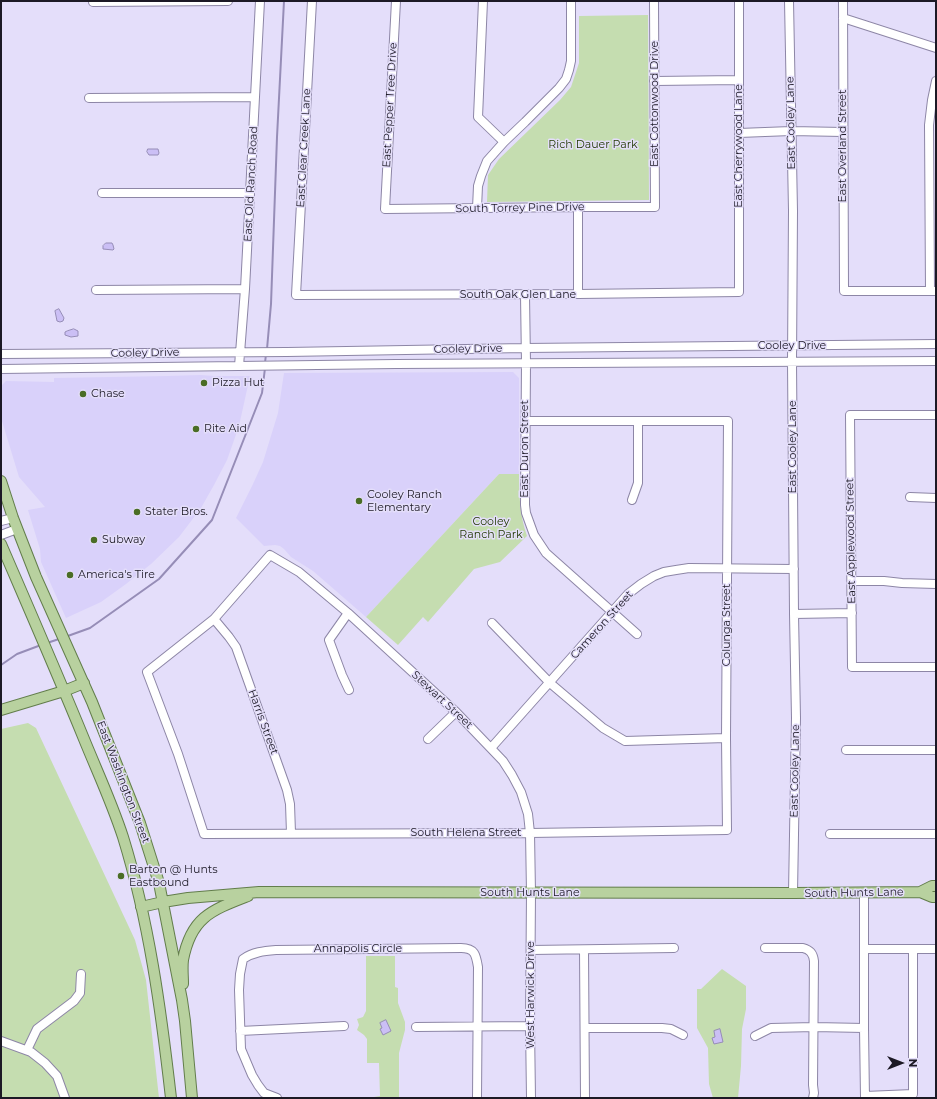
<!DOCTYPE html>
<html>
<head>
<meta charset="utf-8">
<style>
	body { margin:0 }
	#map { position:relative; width:937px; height:1099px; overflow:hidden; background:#e4defa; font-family:Montserrat,sans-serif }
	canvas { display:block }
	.frame { position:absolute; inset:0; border:2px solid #1c1925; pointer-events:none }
	.north { position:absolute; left:881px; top:1043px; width:40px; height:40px; -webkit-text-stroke:3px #e4defa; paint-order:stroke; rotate:90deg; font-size:11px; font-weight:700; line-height:16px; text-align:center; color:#1c1925 }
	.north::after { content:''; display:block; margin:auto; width:14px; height:18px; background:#1c1925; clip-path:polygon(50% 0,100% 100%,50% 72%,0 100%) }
</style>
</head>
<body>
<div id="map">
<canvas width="937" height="1099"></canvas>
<div class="frame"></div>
<div class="north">N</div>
</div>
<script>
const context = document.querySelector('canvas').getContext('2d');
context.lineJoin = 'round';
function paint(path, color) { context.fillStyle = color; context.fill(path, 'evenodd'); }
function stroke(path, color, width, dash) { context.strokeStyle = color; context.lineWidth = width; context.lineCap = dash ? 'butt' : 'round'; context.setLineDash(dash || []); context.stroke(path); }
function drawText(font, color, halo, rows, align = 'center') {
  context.font = font + ' Montserrat,sans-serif'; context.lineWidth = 3; context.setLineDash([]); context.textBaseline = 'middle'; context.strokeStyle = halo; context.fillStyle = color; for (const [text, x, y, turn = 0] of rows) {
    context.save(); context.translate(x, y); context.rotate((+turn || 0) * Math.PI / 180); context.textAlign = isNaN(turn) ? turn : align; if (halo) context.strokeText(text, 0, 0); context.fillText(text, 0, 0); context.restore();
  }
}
const built = new Path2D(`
	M 513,372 L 519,378 L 519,474 L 499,474 L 366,617 L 313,571 L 291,557 L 284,549 L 280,546 L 275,545 L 264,546 L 236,518 L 253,484 L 263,462 L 278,413 L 284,373 Z
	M 200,375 L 215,376 L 250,376 L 239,426 L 227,460 L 214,485 L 201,508 L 179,537 L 151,564 L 126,584 L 101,602 L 66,618 L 41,562 L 40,549 L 28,510 L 45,507 L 19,477 L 2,421 L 1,392 L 2,385 L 6,381 L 54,382 L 54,378 L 168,376 Z`);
const green = new Path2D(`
	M 648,15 L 649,200 L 487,202 L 488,175 L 499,159 L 560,100 L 571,87 L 579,63 L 579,16 Z
	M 499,474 L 519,474 C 519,496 520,516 527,536 L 500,562 L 474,569 L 428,622 L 423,617 L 398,645 L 366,617 Z
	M 28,723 L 36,728 L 135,940 L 146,980 L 159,1098 L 1,1098 L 1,729 Z
	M 366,956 L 395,956 L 395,987 L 398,988 L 398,1003 L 405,1022 L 405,1030 L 399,1053 L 399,1098 L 375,1098 L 374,1097 L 380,1096 L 379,1063 L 367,1063 L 367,1039 L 364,1035 L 357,1030 L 359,1025 L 357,1019 L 363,1017 L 366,1011 Z
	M 722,969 L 746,986 L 746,1009 L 742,1029 L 741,1066 L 738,1098 L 713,1098 L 709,1084 L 708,1048 L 697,1028 L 697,989 L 701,989 Z`);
const water = new Path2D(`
	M 148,149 L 158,149 L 159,153 L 158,155 L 149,155 L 147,152 Z
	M 106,243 L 112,243 L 113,245 L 114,249 L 113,250 L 103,249 L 103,246 Z
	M 59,309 L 64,318 L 63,321 L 60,322 L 57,321 L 55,311 Z
	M 74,329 L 78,331 L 78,336 L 71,337 L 65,335 L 65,332 L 67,331 Z
	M 386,1020 L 391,1031 L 383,1035 L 380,1029 L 382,1028 L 380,1023 Z
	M 720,1029 L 723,1042 L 714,1044 L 712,1038 L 715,1037 L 714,1031 Z`);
const stream = new Path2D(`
	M 267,349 L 271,304 L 277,137 L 284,1
	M 265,363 L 266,354
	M 65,637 L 90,628 L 159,579 L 212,520 L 262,393 L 265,368
	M 47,643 L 59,639
	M 1,665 L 17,654 L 41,645`);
const minor = new Path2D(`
	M 312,1 L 296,295 L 578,294 L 739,292 L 739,1
	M 396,1 L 385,209 L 578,207 L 655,207 L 654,1
	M 483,1 L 478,117 L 504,142
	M 789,1 L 793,211 L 792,362 L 794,614 L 796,718 L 793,893
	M 843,1 L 844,291 L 936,291
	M 93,2 L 228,1
	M 843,18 L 936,48
	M 654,81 L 739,80
	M 89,98 L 255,97
	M 739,133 L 791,131 L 843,132
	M 102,193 L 250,193
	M 477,208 L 478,186 L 481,176 L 487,161 L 504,142 L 525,122 L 559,88 L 566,79 L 569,70 L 571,61 L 571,1
	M 96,290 L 245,289
	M 930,291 L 929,125 L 932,100 L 936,81
	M 578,294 L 578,207
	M 525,295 L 526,363 L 525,505 L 526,513 L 534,535 L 546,553 L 637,634
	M 1,354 L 287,352 L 525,348 L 936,344
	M 239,366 L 245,289 L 260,1
	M 1,369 L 396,364 L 936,361
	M 936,415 L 850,415 L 852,667 L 936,667
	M 526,421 L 728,421 L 726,738 L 727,830 L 530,833 L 204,834 L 178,754 L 147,672 L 214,619 L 270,555 L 299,572 L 348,613 L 456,712 L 503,761 L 512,775 L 521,792 L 528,814 L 530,833 L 531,893 L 530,1026 L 531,1098
	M 910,497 L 936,498
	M 632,500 L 638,483 L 638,421
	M 1,521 L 13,518
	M 1,535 L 17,529
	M 852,581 L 884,581 L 902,583 L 936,584
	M 348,613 L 329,640 L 342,675 L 349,690
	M 794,614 L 852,613
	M 214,619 L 229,637 L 236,647 L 287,790 L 290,804 L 291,833
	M 492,623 L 550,683 L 603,728 L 625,741 L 726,738
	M 428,739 L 456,712
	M 491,748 L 628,594 L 641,584 L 654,576 L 664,572 L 676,570 L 689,568 L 794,569
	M 846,750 L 936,750
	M 830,834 L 936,834
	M 864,892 L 864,1028 L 865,1098
	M 765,948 L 803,948 C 810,950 813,953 814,961 L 813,1085 L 814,1093 L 813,1098
	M 864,949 L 936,949
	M 531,950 L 674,948
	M 584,950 L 585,1098
	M 416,1027 L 530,1026
	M 585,1028 L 662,1028 L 671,1029 L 683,1035
	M 240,1031 L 344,1026
	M 755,1036 L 771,1028 L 814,1027 L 864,1028
	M 1,1041 L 31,1052 L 45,1063 L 57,1076 L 65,1098
	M 27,1050 L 37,1029 L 74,1001 L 80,993 L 81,974
	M 865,1096 L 913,1094 L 913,949
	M 277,1098 L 264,1093 L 258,1085 L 252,1075 L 241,1049 L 239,990 L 240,974 L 243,959 C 253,952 264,951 276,950 L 461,948 C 475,948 476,955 478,967 L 477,1098`);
const major = new Path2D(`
	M 1,481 L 13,518 L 36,577 L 92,702 L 140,823 L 159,883 L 182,1000 L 185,1021 L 192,1098
	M 1,544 C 29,609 57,673 84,739 C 97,771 112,803 123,837 C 149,921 161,1010 171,1098
	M 1,710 L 64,691 L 84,683
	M 920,892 L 932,886 L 936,886
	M 141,907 L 163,902 L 188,898 L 259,892 L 793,893 L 920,892 L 932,897 L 936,897
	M 183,984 C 183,976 182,968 183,960 C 191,917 212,910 248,896`);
const markers = [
	[204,383,4,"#4a6d25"],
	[83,394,4,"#4a6d25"],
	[196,429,4,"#4a6d25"],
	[359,501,4,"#4a6d25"],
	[137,512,4,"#4a6d25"],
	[94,540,4,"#4a6d25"],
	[70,575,4,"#4a6d25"],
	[121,876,4,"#4a6d25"]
];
const streetNames = [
	["East Cottonwood Drive",655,104,-90],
	["East Pepper Tree Drive",390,105,-87],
	["East Cooley Lane",791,123,-91],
	["East Cherrywood Lane",739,146,-90],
	["East Overland Street",843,146,-90],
	["East Clear Creek Lane",304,148,-87],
	["East Old Ranch Road",251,184,-87],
	["South Torrey Pine Drive",520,208,-1],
	["South Oak Glen Lane",518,295],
	["Cooley Drive",792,346],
	["Cooley Drive",468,349,-1],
	["Cooley Drive",145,353,-1],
	["East Cooley Lane",793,447,-90],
	["East Duron Street",525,449,-90],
	["East Applewood Street",851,541,-91],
	["Cameron Street",602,625,-48],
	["Colunga Street",727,625,-90],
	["Stewart Street",442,700,43],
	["Harris Street",263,722,70],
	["East Cooley Lane",795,771,-89],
	["East Washington Street",123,782,69],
	["South Helena Street",466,833],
	["South Hunts Lane",530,893],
	["South Hunts Lane",854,893,-1],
	["Annapolis Circle",358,949],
	["West Harwick Drive",531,995,-90]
];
const parkNames = [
	["Rich Dauer Park",593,145],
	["Cooley",491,522],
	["Ranch Park",491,535]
];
const poiNames = [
	["Pizza Hut",212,383],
	["Chase",91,394],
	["Rite Aid",204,429],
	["Cooley Ranch",367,495],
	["Elementary",367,508],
	["Stater Bros.",145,512],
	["Subway",102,540],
	["America's Tire",78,575],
	["Barton @ Hunts",129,870],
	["Eastbound",129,883]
];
paint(built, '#d9d1fa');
paint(green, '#c5ddb0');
paint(water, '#cbbff5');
stroke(water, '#968db7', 1);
stroke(stream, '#968db7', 2);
stroke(minor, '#8d86a6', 10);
stroke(major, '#627d4b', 12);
stroke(minor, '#fff', 8);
stroke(major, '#b8d19f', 10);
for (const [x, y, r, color] of markers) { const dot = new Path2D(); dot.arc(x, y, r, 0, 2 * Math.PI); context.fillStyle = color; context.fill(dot); stroke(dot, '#e4defa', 1.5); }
drawText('11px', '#1c1925', '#e4defa', streetNames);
drawText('11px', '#223a02', '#e4defa', parkNames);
drawText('11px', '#1c1925', '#e4defa', poiNames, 'left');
</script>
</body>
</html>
